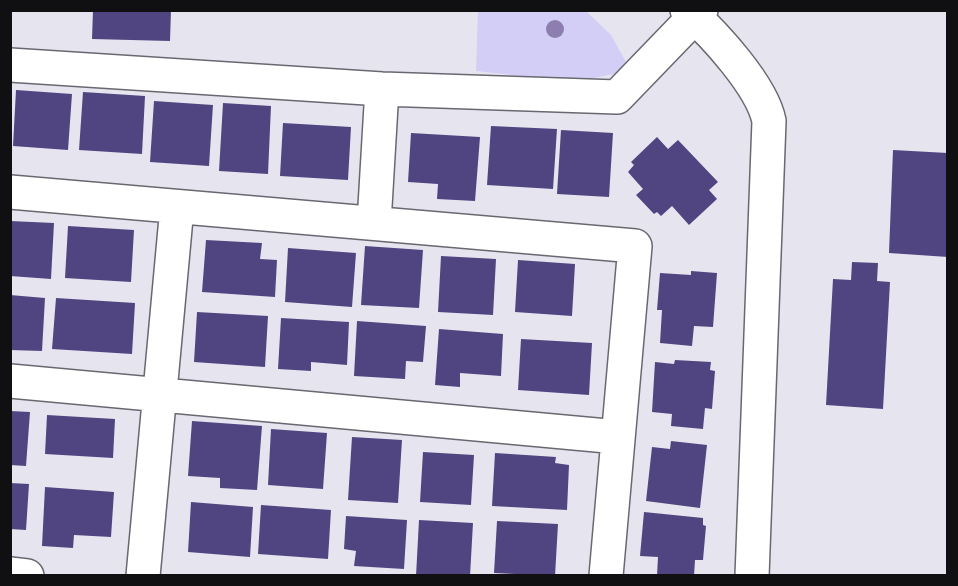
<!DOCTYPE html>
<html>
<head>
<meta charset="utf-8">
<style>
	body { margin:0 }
	#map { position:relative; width:958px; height:586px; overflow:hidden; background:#e6e5ef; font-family:"IBM Plex Sans",sans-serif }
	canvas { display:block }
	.frame { position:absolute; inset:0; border:12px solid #101013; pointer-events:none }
</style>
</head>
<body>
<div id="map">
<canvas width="958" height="586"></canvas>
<div class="frame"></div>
</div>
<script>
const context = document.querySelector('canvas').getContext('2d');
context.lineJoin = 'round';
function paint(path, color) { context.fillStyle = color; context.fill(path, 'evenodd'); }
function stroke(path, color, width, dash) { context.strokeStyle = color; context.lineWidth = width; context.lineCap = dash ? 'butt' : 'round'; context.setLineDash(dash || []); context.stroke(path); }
const green = new Path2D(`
	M 478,11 L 586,11 L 611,35 L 626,62 L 618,73 L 575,82 L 476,71 Z`);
const building = new Path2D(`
	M 93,10 L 171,10 L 170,41 L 92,39 Z
	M 16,90 L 72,94 L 68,150 L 13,146 Z
	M 83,92 L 145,96 L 142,154 L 79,150 Z
	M 154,101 L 213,105 L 209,166 L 150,162 Z
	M 223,103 L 271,106 L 268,174 L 219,171 Z
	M 283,123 L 351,127 L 348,180 L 280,176 Z
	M 491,126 L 557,129 L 553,189 L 487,185 Z
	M 561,130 L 613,133 L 609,197 L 557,194 Z
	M 411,133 L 480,137 L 475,201 L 437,199 L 438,184 L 408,182 Z
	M 657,137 L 668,149 L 678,140 L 718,182 L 709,190 L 717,199 L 689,225 L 672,206 L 661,216 L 657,212 L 654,214 L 636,195 L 643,189 L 628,172 L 634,165 L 631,162 Z
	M 893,150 L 948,153 L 948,257 L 889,253 Z
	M 10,221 L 54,223 L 51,279 L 10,276 Z
	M 68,226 L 134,230 L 131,282 L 65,278 Z
	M 206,240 L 262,243 L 260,259 L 277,260 L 275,297 L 202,292 Z
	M 365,246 L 423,250 L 419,308 L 361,305 Z
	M 288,248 L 356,253 L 352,307 L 285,302 Z
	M 441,256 L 496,259 L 493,315 L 438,312 Z
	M 518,260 L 575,264 L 572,316 L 515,312 Z
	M 852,262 L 878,263 L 877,281 L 890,282 L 883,409 L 826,405 L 833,279 L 851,280 Z
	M 691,271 L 717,273 L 713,327 L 694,326 L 692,346 L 660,343 L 662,310 L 657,310 L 660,273 L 691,275 Z
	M 10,295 L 45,298 L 42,351 L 10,350 Z
	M 56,298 L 135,303 L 132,354 L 52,349 Z
	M 197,312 L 268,316 L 265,367 L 194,362 Z
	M 281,318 L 349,322 L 347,365 L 311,362 L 311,371 L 278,369 Z
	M 357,321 L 426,326 L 423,362 L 406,361 L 405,379 L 354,376 Z
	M 439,329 L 503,334 L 501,376 L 460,373 L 460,387 L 435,385 Z
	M 521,339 L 592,343 L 589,395 L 518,390 Z
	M 675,360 L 711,362 L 710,370 L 715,371 L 712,409 L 705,408 L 703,429 L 671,426 L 672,414 L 652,412 L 655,362 L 674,364 Z
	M 10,411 L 30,412 L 26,466 L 10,465 Z
	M 47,415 L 115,419 L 113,458 L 45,454 Z
	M 192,421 L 262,426 L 257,490 L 220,488 L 220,478 L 188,476 Z
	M 271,429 L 327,433 L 323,489 L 268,485 Z
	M 352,437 L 402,440 L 398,503 L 348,500 Z
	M 671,441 L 707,445 L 700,508 L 646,501 L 652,447 L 670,449 Z
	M 423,452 L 474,455 L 471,505 L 420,502 Z
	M 495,453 L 556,457 L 555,463 L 569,465 L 567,510 L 492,506 Z
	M 10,483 L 29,484 L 26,530 L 10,529 Z
	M 45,487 L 114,492 L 111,537 L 74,535 L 73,548 L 42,546 Z
	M 191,502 L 253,507 L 250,557 L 188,552 Z
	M 261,505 L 331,510 L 328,559 L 258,554 Z
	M 644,512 L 703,518 L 703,525 L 706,526 L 703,560 L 695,560 L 694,576 L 657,576 L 658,557 L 640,556 Z
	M 346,516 L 407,520 L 404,569 L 354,566 L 356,551 L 344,549 Z
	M 419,520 L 473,523 L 470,576 L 416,576 Z
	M 497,521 L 558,524 L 555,576 L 494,573 Z`);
const minor = new Path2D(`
	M 687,10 C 714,34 762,86 769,121 L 752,576
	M 10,65 L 382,89 L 617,97 L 701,10
	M 10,192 L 635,246 L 606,576
	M 374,223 L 382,89
	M 10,381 L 618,437
	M 10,574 L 27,576
	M 143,576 L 177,207`);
const trees = [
	[555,29]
];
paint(green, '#d3cef5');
paint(building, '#514581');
stroke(minor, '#696870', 36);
stroke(minor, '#fff', 33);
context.fillStyle = '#8c7fb0';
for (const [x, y] of trees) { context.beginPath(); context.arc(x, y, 9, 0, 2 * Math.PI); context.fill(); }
</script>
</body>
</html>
